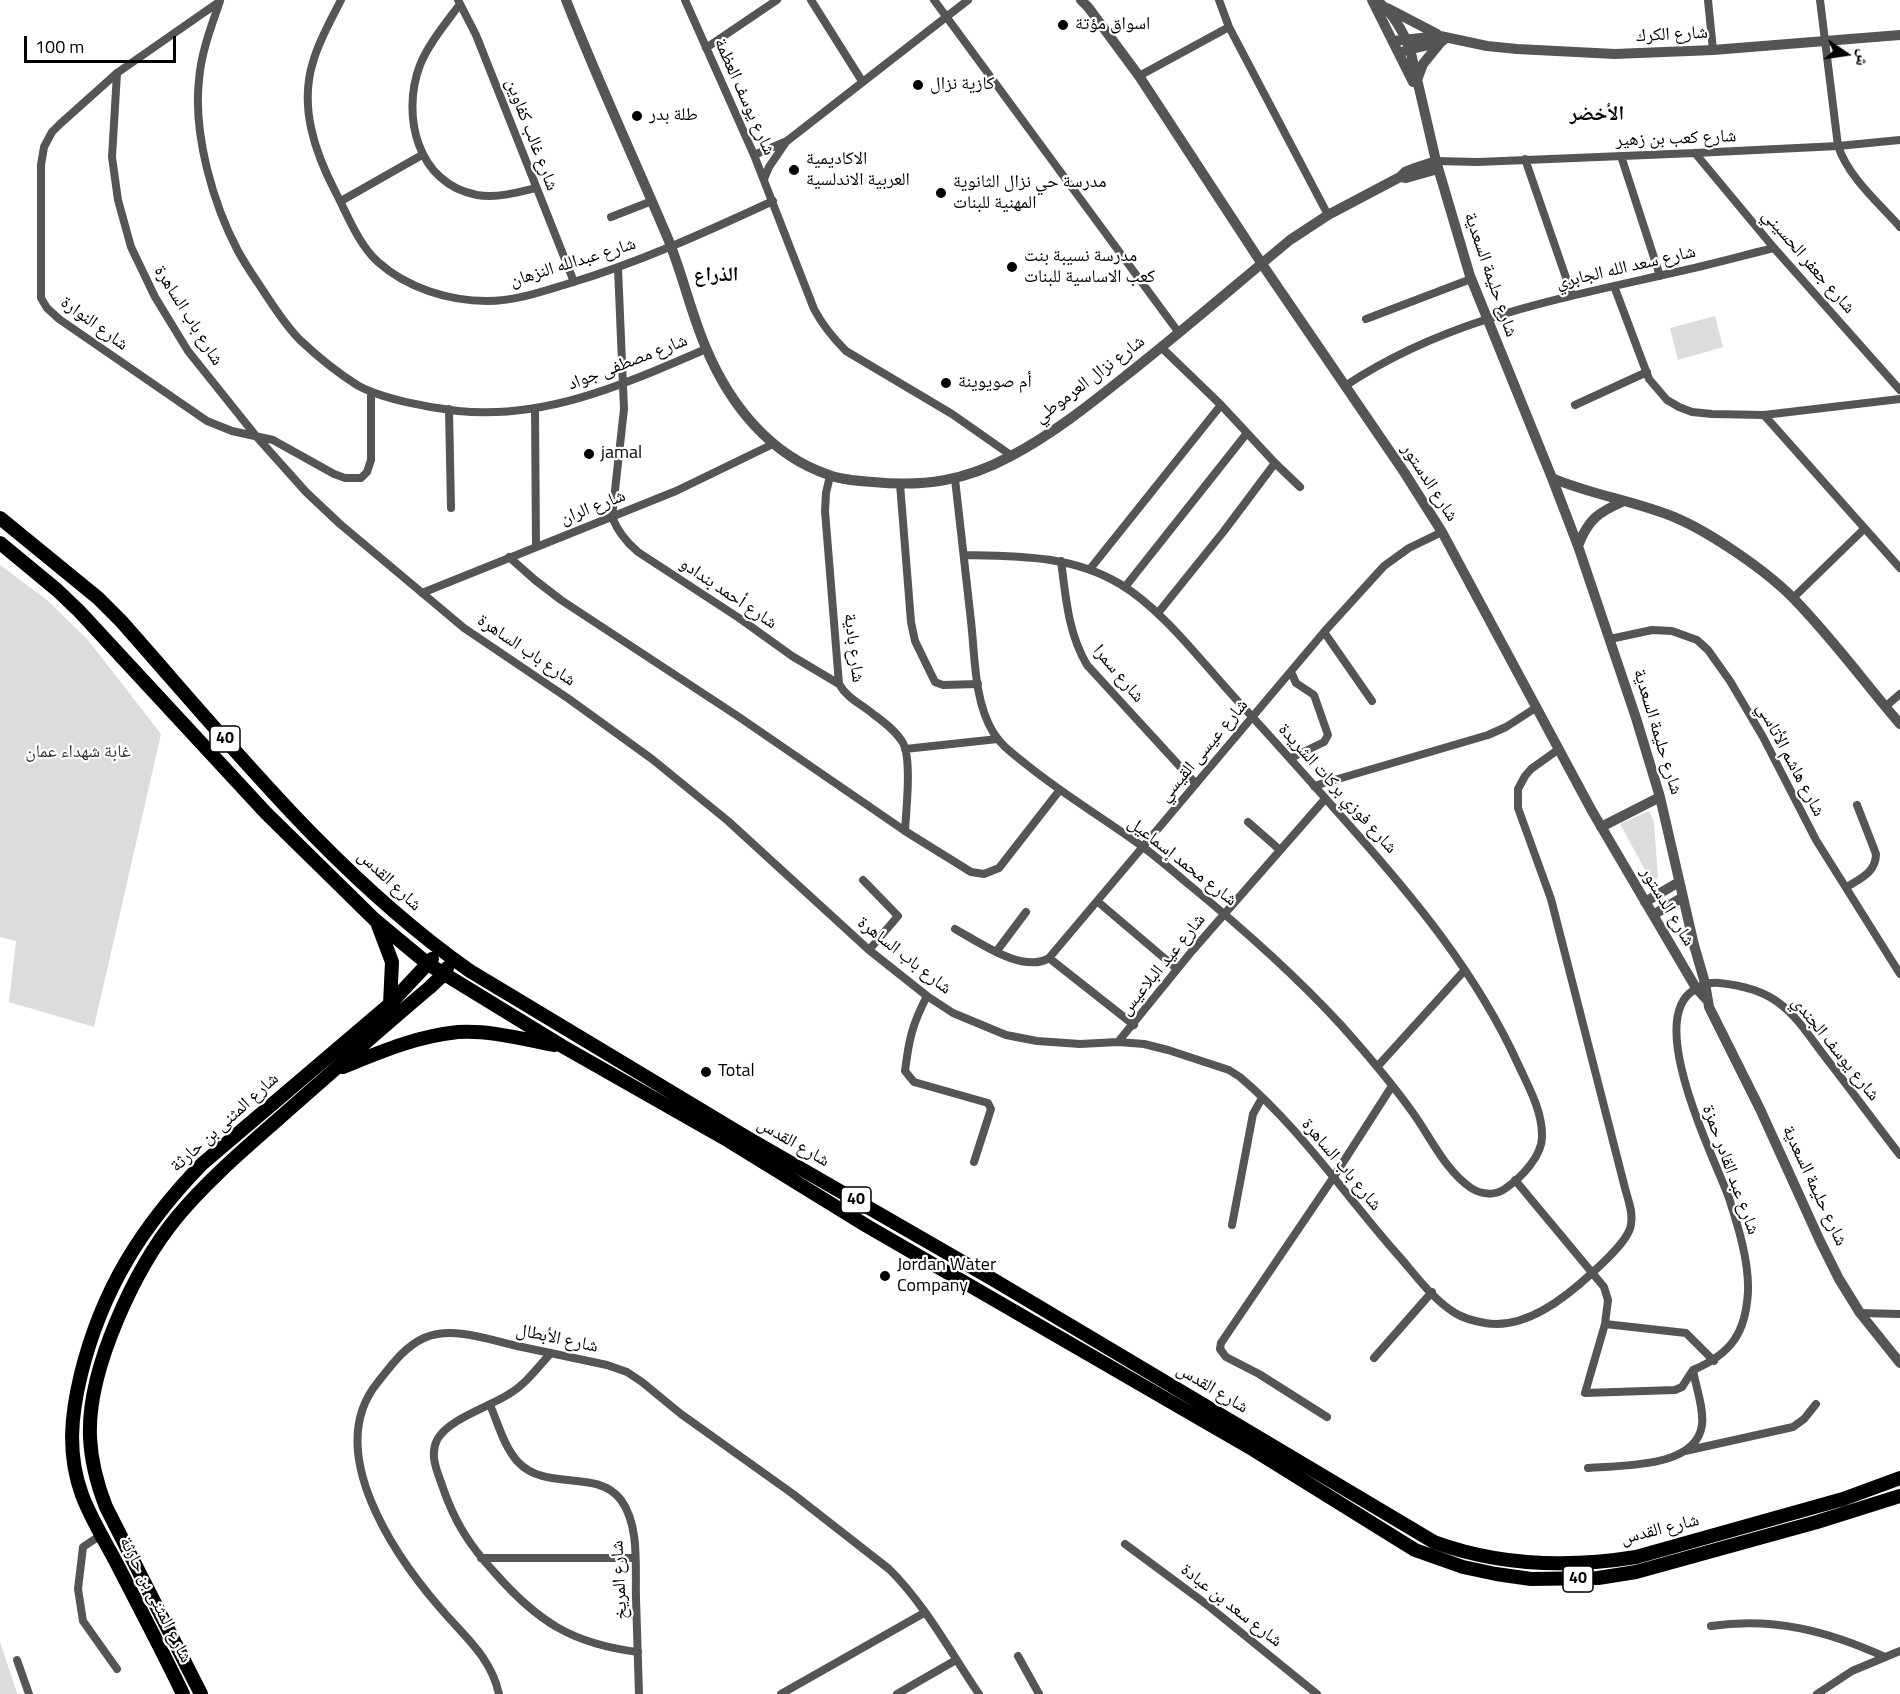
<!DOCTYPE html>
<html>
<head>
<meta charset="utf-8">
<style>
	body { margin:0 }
	#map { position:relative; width:1900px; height:1694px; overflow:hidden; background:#fff; font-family:"Titillium Web","Noto Naskh Arabic",sans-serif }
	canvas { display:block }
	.north { position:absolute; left:1816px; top:24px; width:60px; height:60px; -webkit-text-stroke:4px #fff; paint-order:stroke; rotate:103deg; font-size:16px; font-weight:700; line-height:24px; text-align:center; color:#000 }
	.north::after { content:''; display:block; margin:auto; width:21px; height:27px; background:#000; clip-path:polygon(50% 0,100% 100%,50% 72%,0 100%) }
	.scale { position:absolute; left:24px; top:36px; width:152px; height:27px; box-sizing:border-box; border:3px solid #000; border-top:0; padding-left:8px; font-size:18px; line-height:21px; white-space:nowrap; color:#000; -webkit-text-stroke:4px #fff; paint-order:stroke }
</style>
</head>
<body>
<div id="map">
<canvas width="1900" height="1694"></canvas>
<div class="north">ش</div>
<div class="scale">100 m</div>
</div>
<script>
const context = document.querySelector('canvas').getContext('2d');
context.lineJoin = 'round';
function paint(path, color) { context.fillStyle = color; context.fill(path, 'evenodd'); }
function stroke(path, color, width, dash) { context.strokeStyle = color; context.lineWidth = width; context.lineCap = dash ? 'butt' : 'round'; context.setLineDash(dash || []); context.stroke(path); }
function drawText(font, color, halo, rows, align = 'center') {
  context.font = font + ' "Titillium Web","Noto Naskh Arabic",sans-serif'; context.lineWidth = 4.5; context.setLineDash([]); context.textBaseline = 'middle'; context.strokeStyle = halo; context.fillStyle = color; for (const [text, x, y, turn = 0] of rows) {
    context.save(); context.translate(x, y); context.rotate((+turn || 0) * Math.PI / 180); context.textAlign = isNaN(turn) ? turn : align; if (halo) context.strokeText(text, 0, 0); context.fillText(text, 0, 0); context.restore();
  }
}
const green = new Path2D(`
	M 1715,316 L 1723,347 L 1678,360 L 1670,328 Z
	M 0,565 L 47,600 L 88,640 L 161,734 L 94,1027 L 9,1002 L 16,941 L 0,937 Z
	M 1649,811 L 1654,822 L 1658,878 L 1653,880 L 1649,877 L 1620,824 Z
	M 0,1642 L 17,1693 L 17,1694 L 0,1694 Z`);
const minor = new Path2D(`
	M 341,0 C 331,20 319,40 313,62 C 299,107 315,153 336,193 C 348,216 359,245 378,262 C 407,288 449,301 487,301 C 515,301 541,292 567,284 C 638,263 706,232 773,201
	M 458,0 L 476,35 L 574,282
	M 685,0 L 754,155 L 814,309 C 823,326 833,338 846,351 L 952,414 L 1012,456
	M 811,0 L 862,81
	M 934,0 L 1179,333
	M 1219,0 L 1229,27 L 1328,215
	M 1708,0 L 1713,50
	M 1820,0 L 1838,146 C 1849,178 1878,202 1900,227
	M 220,1 C 211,27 201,53 199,80 C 193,134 213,204 238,251 C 245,264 254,277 262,289 C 274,307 285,325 300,340 C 317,356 338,373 357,385 C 381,399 431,408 458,411 C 547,420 627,383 706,349
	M 219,2 L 117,73 L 60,124 L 52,132 L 44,147 L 41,165 L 41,298 L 47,308 L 59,319 L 207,421 L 232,431 L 273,440 L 334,474 L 345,478 L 361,478 L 367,472 L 371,460 L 371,392
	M 460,4 C 446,23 429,43 420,65 C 401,115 417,184 477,195 C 497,198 516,193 536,188
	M 706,48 L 777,0
	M 117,73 L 112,157 L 118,200 L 131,247 L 155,297 L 188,351 L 256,436 L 306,492 L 340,524 L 464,628 L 569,699 L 652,759 L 728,821 L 869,950 L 927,996 L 953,1013 L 1006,1035 L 1037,1041 L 1080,1044 L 1118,1042 L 1144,1044 L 1168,1050 L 1229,1070 L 1240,1077 C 1300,1128 1345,1195 1397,1254 C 1415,1274 1432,1299 1455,1313 C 1463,1318 1474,1321 1485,1323 C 1525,1330 1565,1298 1592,1273 C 1604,1262 1630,1239 1631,1224 C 1633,1213 1629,1202 1626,1192 L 1551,899 L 1518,808 L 1518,789 L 1525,776 L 1531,769 L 1559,749
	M 1139,76 L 1229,27
	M 1695,153 L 1774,248 L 1900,390
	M 754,155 L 787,141 L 968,0
	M 1621,156 L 1660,276
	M 1525,159 L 1572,295
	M 1436,161 L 1478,162 L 1695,153 L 1838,146 L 1900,140
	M 764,179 L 769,167 L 786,142
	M 341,201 L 422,155
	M 611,217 L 652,201
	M 618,268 L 624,409 L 612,517 C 618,532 626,542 638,552 L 739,618 L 792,656 L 839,684
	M 1614,286 L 1649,379 L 1667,400 L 1679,407 L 1692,412 L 1712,414 L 1764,415 L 1900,399
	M 1366,319 L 1471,279
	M 1161,347 L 1221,405 L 1275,463 L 1300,487
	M 1345,386 C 1447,318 1559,299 1676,272 C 1709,265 1741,256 1774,248
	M 1575,405 L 1647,372
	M 449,409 L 451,508
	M 535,409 L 536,547
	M 1764,415 L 1900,568
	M 830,476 L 826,493 L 825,511 L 839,684 C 847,698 861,704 873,714 C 884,722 896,731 903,743 C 912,760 906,811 905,831
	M 955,479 C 960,527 966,574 971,621 C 975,656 974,701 993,732 C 1001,746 1015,755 1027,765 C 1064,795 1105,819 1143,847 C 1159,859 1173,871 1187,883 C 1241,927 1294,974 1341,1025 C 1366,1053 1391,1082 1413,1113 C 1431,1138 1445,1170 1471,1188 C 1482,1195 1496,1196 1506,1188 C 1522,1177 1543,1155 1542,1135 C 1542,1110 1528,1086 1518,1064 C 1477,974 1414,898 1349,825 C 1311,782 1273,739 1234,697 C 1201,661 1162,609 1120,584 C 1072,555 1017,556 964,555
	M 900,484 L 911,622 L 915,641 L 935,682 L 943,685 L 978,684
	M 509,557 L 535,580 L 561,600 L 739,717 L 905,831 L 971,872 L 984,874 L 999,868 L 1059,791
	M 1061,561 C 1066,598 1068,633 1087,665 L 1196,784
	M 1090,569 L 1221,405
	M 1125,587 L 1247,433
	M 422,593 L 676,491 L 773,444
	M 1793,598 L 1864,529
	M 1158,613 L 1224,531 L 1275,463
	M 1324,632 L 1372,701
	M 1610,639 L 1652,630 L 1672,631 L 1697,640 L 1708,650 L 1730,681 L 1763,737 L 1816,840 L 1900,974
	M 1291,672 L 1296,683 L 1314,695 L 1328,735 L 1324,742 L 1291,758
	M 1885,707 L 1900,694
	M 905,749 L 998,739
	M 1314,786 L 1488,735 L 1506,727 L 1537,707
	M 1248,822 L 1280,850
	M 863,880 L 898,916 L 869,950
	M 1847,887 C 1861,878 1876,872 1876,854 L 1857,805
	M 1097,901 L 1177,969
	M 955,929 C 979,942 1023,974 1049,958 L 1324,632 L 1384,566 L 1409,548 L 1442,532
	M 996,952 L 1026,912
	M 1049,958 L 1134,1025
	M 927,996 C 912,1025 909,1039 905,1071 L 914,1082 L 988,1103 L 991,1109 L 974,1162
	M 1118,1042 L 1192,951 L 1325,799
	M 1377,1067 L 1464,971
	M 1515,1180 L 1604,1287 L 1608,1300 L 1605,1324 L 1686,1333 L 1714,1361
	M 1232,1225 L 1253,1114 L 1262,1098
	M 1860,1313 L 1900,1314
	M 1605,1324 L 1585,1393 L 1675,1390 L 1682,1387 L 1693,1370
	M 551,1353 C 538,1367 526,1384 509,1394 C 489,1407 448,1419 437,1440 C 429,1456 438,1473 443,1488 C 455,1523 470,1546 495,1573 C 538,1622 573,1644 638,1652
	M 1374,1358 L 1432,1292
	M 490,1405 C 498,1423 504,1447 518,1462 C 546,1492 597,1468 621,1500 C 640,1526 635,1568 636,1598 C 637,1630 638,1662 639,1694
	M 1327,1417 L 1259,1374 L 1226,1357 L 1220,1349 L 1221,1343 L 1333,1178 L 1392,1086
	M 1685,1451 L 1793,1427 L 1804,1419 L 1816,1404
	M 1588,1468 C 1620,1465 1696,1469 1702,1425 C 1704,1408 1696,1388 1693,1370 C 1731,1354 1746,1333 1748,1291 C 1749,1261 1738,1226 1729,1198 C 1715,1159 1644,1020 1694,990 C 1702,984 1709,982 1719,983 C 1740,985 1762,990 1779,1003 C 1798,1017 1811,1039 1826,1058 C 1851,1090 1875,1123 1900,1155
	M 101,1535 L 83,1547 L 78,1589 L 83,1621 L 117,1669
	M 1125,1544 L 1206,1604 L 1317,1694
	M 481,1558 L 635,1558
	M 1711,1626 C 1774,1617 1828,1631 1885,1657
	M 1018,1656 L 1039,1694
	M 17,1660 L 29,1694
	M 499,1694 C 491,1657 464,1636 441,1609 C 394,1555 322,1450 378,1382 C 391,1366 404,1347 424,1338 C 454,1325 492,1341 522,1347 C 550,1353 579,1359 607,1365 L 627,1372 L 642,1382 L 681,1414 L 793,1494 L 889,1569 C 924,1603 951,1653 979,1694
	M 781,1694 L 924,1613
	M 897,1694 L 956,1660
	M 1817,1694 L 1852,1671 L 1900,1651`);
const tertiary = new Path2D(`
	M 566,0 C 597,79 633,156 666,234 C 682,271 690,311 706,348 C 730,405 770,455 829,475 C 843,480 858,481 873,482 C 924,487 965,481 1011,456 C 1055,433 1094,401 1133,370 C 1186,328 1238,283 1290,240 L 1328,215 L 1400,177 L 1405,172 L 1415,168 L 1436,161
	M 1081,0 L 1088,7 L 1139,76 L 1262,264 L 1404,472 L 1442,532 L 1592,811 L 1696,988 L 1706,999
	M 1372,0 L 1413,82
	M 1375,0 C 1391,9 1404,33 1410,49 L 1436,161 L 1470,276 L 1552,478 L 1578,546 L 1636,718 L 1660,797 L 1694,945 L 1705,983 L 1709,1007 L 1760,1109 L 1820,1241 L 1839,1279 L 1860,1313 L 1900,1363
	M 1387,8 L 1437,34
	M 1393,41 L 1440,36 L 1487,46 L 1517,49 L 1615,54 L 1713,50 L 1900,35
	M 1404,51 L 1441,42 L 1446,38
	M 1417,80 L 1423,64 L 1440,43
	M 1401,177 L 1406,178 L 1438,169
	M 1552,478 C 1592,495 1635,501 1674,517 C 1710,532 1767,571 1794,599 C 1832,638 1865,683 1900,724
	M 1578,546 C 1588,519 1599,512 1624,501
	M 1601,827 L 1660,797
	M 1645,902 L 1679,882
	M 1653,915 L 1683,897`);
const trunk = new Path2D(`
	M 0,518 L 98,598 L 121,621 C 230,744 335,876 470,971 L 746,1137 L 994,1280 L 1434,1542 C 1500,1566 1568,1568 1636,1557 L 1843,1499 L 1900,1478
	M 0,543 L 57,590 L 79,611 L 266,813 L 375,920 L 428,964 L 562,1046 L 729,1141 L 867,1226 L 1254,1450 L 1415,1550 L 1463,1567 L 1496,1574 L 1531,1579 L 1598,1578 L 1636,1572 L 1817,1522 L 1900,1496
	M 378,925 L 392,962 L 390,1004
	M 343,1067 C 380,1052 417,1036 458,1032 C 489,1030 523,1039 554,1045
	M 183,1694 C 162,1650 139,1607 117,1564 C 105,1541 91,1519 82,1495 C 67,1454 71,1415 81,1374 C 102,1289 142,1226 202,1164 L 390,1004 L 432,959
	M 201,1694 L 106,1507 C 97,1484 91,1461 90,1437 C 87,1370 135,1268 177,1217 C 206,1182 241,1152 275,1122 C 326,1077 377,1032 429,988 L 443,975 L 447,968`);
const markers = [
	[1063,25,6,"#000"],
	[918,85,6,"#000"],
	[637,116,6,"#000"],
	[794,170,6,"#000"],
	[941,193,6,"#000"],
	[1012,267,6,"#000"],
	[946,383,6,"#000"],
	[589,454,6,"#000"],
	[706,1072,6,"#000"],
	[885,1276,6,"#000"]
];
const shields = [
	[225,739,30],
	[856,1200,30],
	[1578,1579,30]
];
const shieldNames = [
	["40",225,739],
	["40",856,1200],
	["40",1578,1579]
];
const poiNames = [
	["اسواق مؤتة",1075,25],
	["كازية نزال",930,85],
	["طلة بدر",649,116],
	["الاكاديمية",806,160],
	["العربية الاندلسية",806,181],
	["مدرسة حي نزال الثانوية",953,183],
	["المهنية للبنات",953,204],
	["مدرسة نسيبة بنت",1024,257],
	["كعب الاساسية للبنات",1024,278],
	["أم صويوينة",958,383],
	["jamal",601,454],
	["Total",718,1072],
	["Jordan Water",897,1266],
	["Company",897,1287]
];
const streetNames = [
	["شارع الكرك",1672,35,-3],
	["شارع يوسف العظمة",744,97,66],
	["شارع غالب كفاوين",531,135,69],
	["شارع كعب بن زهير",1676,139,-2],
	["شارع جعفر الحسيني",1808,262,49],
	["شارع عبدالله النزهان",573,263,-17],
	["شارع سعد الله الجابري",1626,268,-13],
	["شارع حليمة السعدية",1490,275,71],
	["شارع باب الساهرة",188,316,58],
	["شارع النوارة",94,324,36],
	["شارع مصطفى جواد",628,363,-21],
	["شارع نزال العرموطي",1090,380,-37],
	["شارع الدستور",1429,483,57],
	["شارع الران",593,508,-21],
	["شارع أحمد بندادو",728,594,34],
	["شارع بادية",853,648,83],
	["شارع باب الساهرة",526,651,34],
	["شارع سمرا",1118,674,50],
	["شارع حليمة السعدية",1657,732,73],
	["شارع عيسى القيسي",1204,751,-50],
	["شارع هاشم الأتاسي",1790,760,62],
	["شارع فوزي بركات الشريدة",1337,789,48],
	["شارع محمد إسماعيل",1182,862,38],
	["شارع القدس",389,881,43],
	["شارع الدستور",1667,907,59],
	["شارع باب الساهرة",904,956,38],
	["شارع عيد البلاعيس",1163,965,-51],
	["شارع يوسف الجندي",1835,1049,51],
	["شارع المثنى بن حارثة",225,1123,-42],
	["شارع القدس",793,1143,30],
	["شارع باب الساهرة",1341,1165,50],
	["شارع عبد القادر حمزة",1730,1170,70],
	["شارع حليمة السعدية",1814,1186,65],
	["شارع الأبطال",557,1339,12],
	["شارع القدس",1212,1389,31],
	["شارع القدس",1660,1530,-14],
	["شارع المريخ",620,1580,-93],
	["شارع المثنى بن حارثة",155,1600,63],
	["شارع سعد بن عبادة",1231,1606,38]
];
const parkNames = [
	["غابة شهداء عمان",78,753]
];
const neighbourhoodNames = [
	["الأخضر",1597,115],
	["الذراع",716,276]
];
paint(green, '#dcdcdc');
stroke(minor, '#555', 8);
stroke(tertiary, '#555', 10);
stroke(trunk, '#000', 14);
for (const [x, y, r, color] of markers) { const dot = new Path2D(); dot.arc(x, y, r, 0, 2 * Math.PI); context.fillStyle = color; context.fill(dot); stroke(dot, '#fff', 2); }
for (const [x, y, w] of shields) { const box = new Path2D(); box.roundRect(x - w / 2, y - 13, w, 26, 4.5); context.fillStyle = '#fff'; context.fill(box); stroke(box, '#000', 1.5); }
drawText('bold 16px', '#000', null, shieldNames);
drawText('18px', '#000', '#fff', poiNames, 'left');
drawText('18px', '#000', '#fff', streetNames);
drawText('18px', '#333', '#fff', parkNames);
drawText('bold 20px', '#000', '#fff', neighbourhoodNames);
</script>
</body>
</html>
